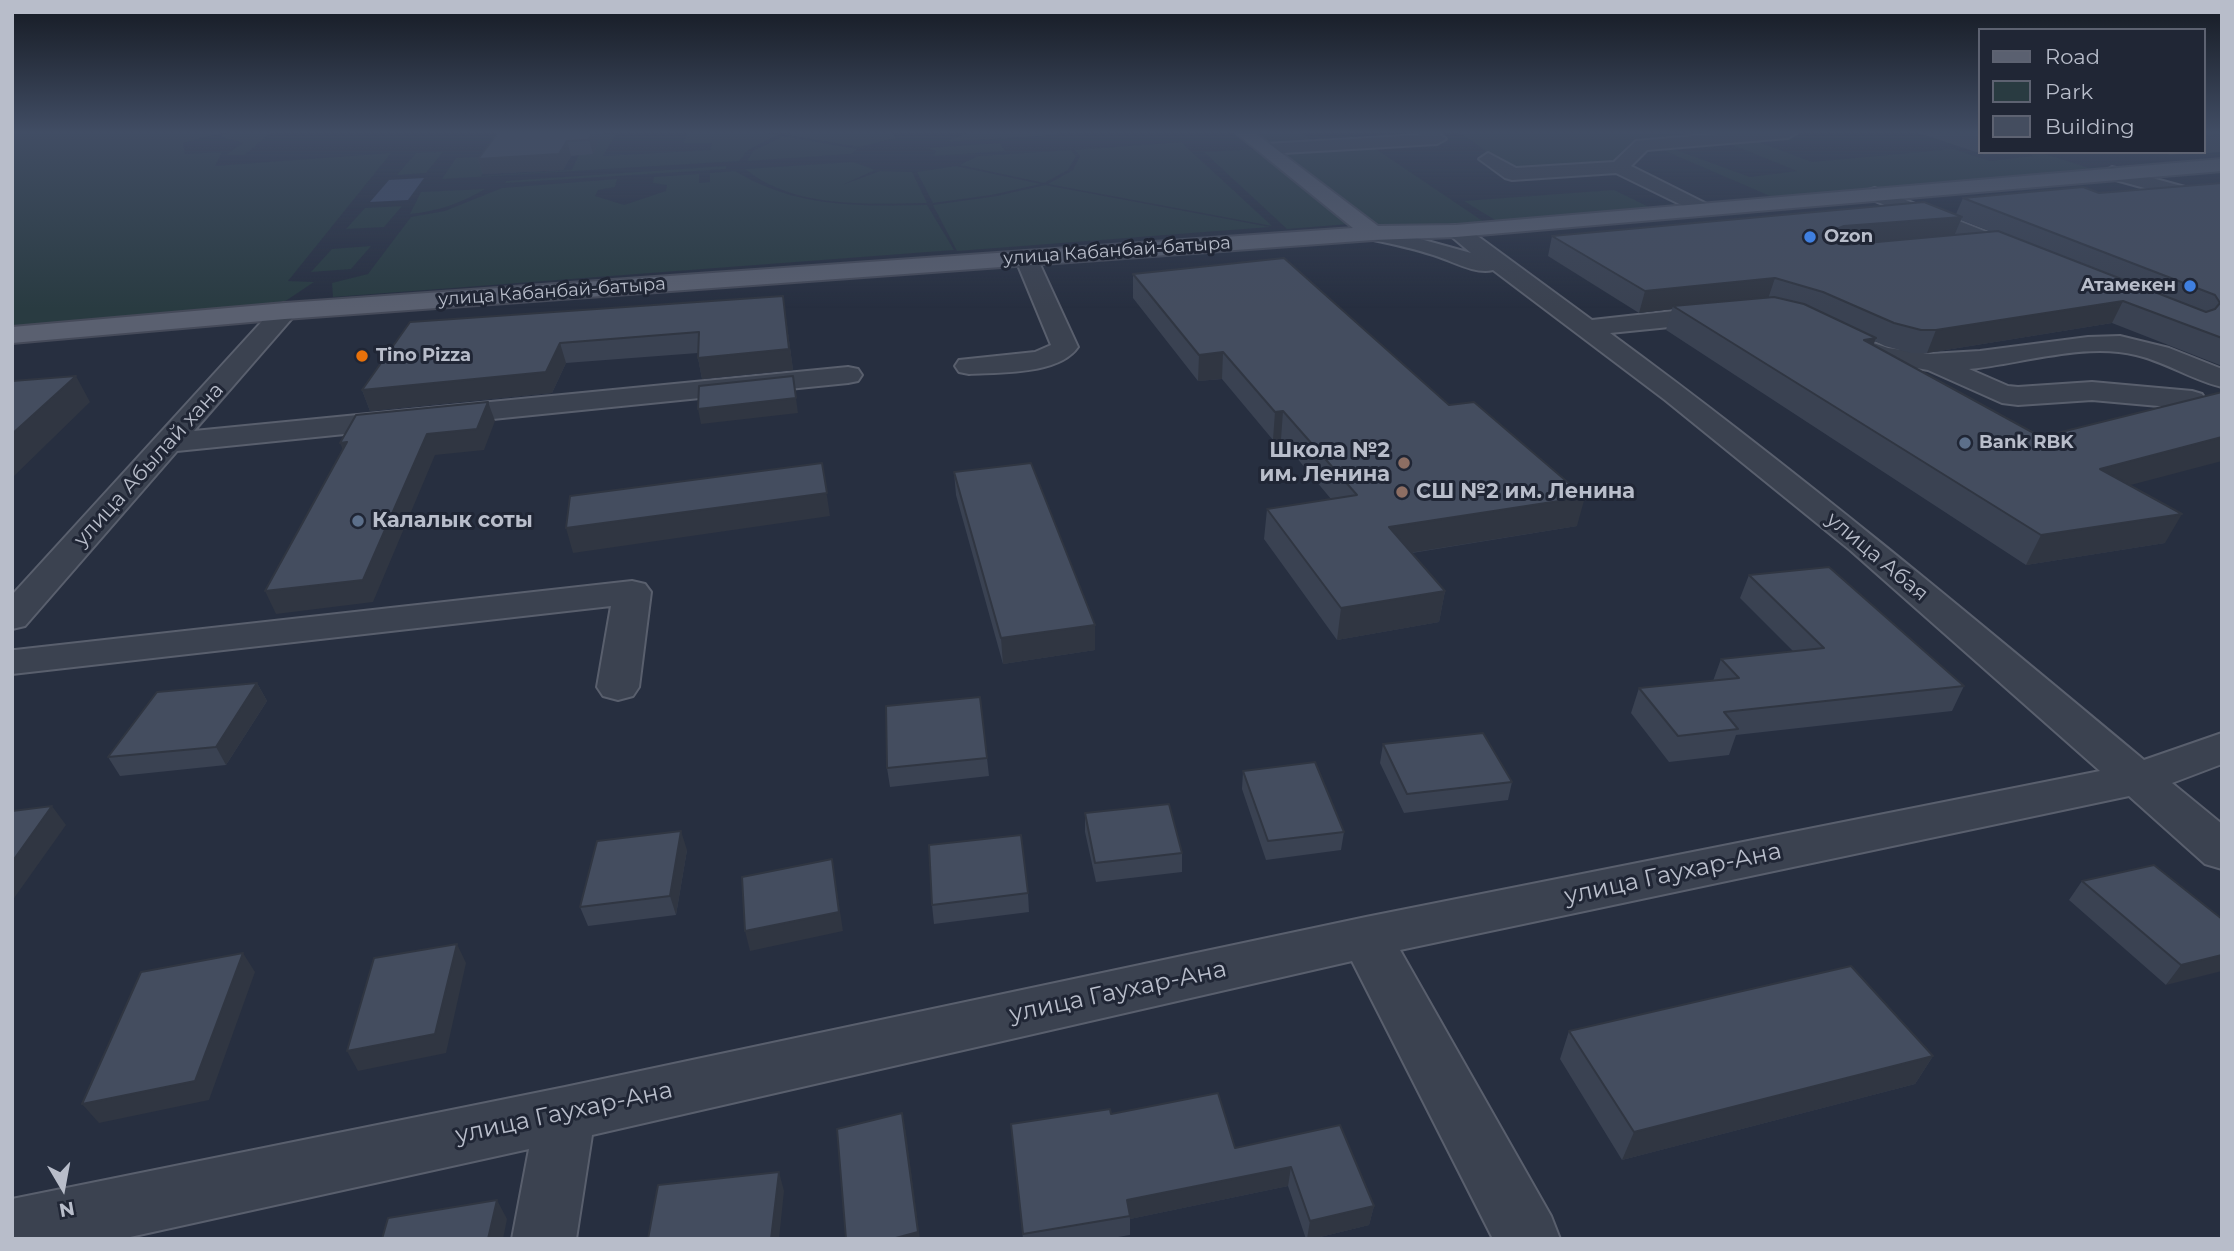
<!DOCTYPE html>
<html>
<head>
<meta charset="utf-8">
<style>
	body { margin:0 }
	#map { position:relative; width:2234px; height:1251px; overflow:hidden; background:#272f40; font-family:Montserrat,sans-serif }
	canvas { display:block }
	.frame { position:absolute; inset:0; border:14px solid #b8bdca; pointer-events:none }
	.legend { position:absolute; left:1978px; top:28px; width:228px; height:126px; box-sizing:border-box; background:#202635; border:2px solid #5d6271; margin:0; padding:9px 12px; list-style:none; font-size:21px; color:#b8bdca }
	.legend li { display:flex; align-items:center; gap:14px; height:35px }
	.legend b { width:35px; border:2px solid #5d6271 }
	.north { position:absolute; left:28px; top:1153px; width:70px; height:70px; -webkit-text-stroke:5px #202635; paint-order:stroke; rotate:170deg; font-size:19px; font-weight:700; line-height:28px; text-align:center; color:#b8bdca }
	.north::after { content:''; display:block; margin:auto; width:24px; height:32px; background:#b8bdca; clip-path:polygon(50% 0,100% 100%,50% 72%,0 100%) }
</style>
</head>
<body>
<div id="map">
<canvas width="2234" height="1251"></canvas>
<div class="frame"></div>
<ul class="legend">
<li><b style="height:9px;background:#5a6070"></b>Road</li>
<li><b style="height:19px;background:#293b41"></b>Park</li>
<li><b style="height:19px;background:#444d5f"></b>Building</li>
</ul>
<div class="north">N</div>
</div>
<script>
const context = document.querySelector('canvas').getContext('2d');
context.lineJoin = 'round';
function paint(path, color) { context.fillStyle = color; context.fill(path, 'evenodd'); }
function stroke(path, color, width, dash) { context.strokeStyle = color; context.lineWidth = width; context.lineCap = dash ? 'butt' : 'round'; context.setLineDash(dash || []); context.stroke(path); }
function drawText(font, color, halo, rows, align = 'center') {
  context.font = font + ' Montserrat,sans-serif'; context.lineWidth = 6; context.setLineDash([]); context.textBaseline = 'middle'; context.strokeStyle = halo; context.fillStyle = color; for (const [text, x, y, turn = 0] of rows) {
    context.save(); context.translate(x, y); context.rotate((+turn || 0) * Math.PI / 180); context.textAlign = isNaN(turn) ? turn : align; if (halo) context.strokeText(text, 0, 0); context.fillText(text, 0, 0); context.restore();
  }
}
const green = new Path2D(`
	M 12,133 L 222,133 L 183,143 L 185,154 L 222,152 L 215,166 L 391,153 L 288,281 L 314,282 L 278,306 L 12,330 Z
	M 231,133 L 271,133 L 244,155 L 226,155 L 243,143 L 219,136 Z
	M 688,133 L 763,133 L 778,135 L 748,150 L 739,161 L 442,179 L 456,158 L 495,156 L 481,176 L 572,170 L 588,134 L 616,134 L 603,156 L 711,150 L 712,143 L 683,143 Z
	M 793,133 L 893,133 L 896,138 L 859,147 L 786,135 Z
	M 967,133 L 1056,133 L 1058,135 L 944,142 Z
	M 1251,133 L 1301,133 L 1318,144 L 1270,148 Z
	M 1460,133 L 1750,133 L 1630,144 L 1610,166 L 1516,172 Z
	M 783,136 L 857,149 L 851,154 L 747,161 L 753,151 Z
	M 1748,138 L 1812,162 L 1953,149 L 1990,161 L 2033,156 L 2024,152 L 2039,152 L 2095,170 L 1777,199 L 1656,147 L 1665,146 L 1750,177 L 1797,171 L 1723,141 Z
	M 1181,142 L 1272,226 L 1048,184 L 1073,170 L 1080,156 L 1075,150 Z
	M 1000,143 L 1005,151 L 933,156 L 936,151 L 928,148 Z
	M 1373,147 L 1487,224 L 1400,227 L 1373,224 L 1279,150 Z
	M 1260,149 L 1349,224 L 1287,229 L 1204,152 Z
	M 1071,150 L 1076,156 L 1068,170 L 1044,183 L 960,165 L 978,156 Z
	M 443,152 L 426,173 L 397,175 L 416,153 Z
	M 853,162 L 875,170 L 842,185 L 880,171 L 912,172 L 927,203 C 867,204 795,209 745,169 Z
	M 726,166 L 726,169 L 505,183 L 506,181 Z
	M 956,166 L 1041,184 L 991,195 L 933,203 L 917,172 Z
	M 735,171 C 796,208 857,206 927,205 L 954,250 L 333,297 L 332,283 L 368,274 L 411,217 L 445,211 L 502,188 L 617,179 L 615,187 L 598,190 L 595,196 L 624,205 L 666,191 L 667,185 L 653,183 L 654,177 L 699,174 L 699,183 L 710,182 L 710,173 Z
	M 1045,185 L 1270,227 L 957,251 L 933,205 L 997,196 Z
	M 485,189 C 461,203 439,211 410,214 L 421,192 Z
	M 1614,190 L 1653,209 L 1500,223 L 1464,201 Z
	M 402,206 L 384,227 L 346,229 L 365,208 Z
	M 371,246 L 351,269 L 311,272 L 332,249 Z`);
const water = new Path2D(`
	M 424,178 L 408,200 L 370,202 L 389,180 Z`);
const minor = new Path2D(`
	M 1419,133 L 1439,133 L 1446,139 L 1437,144 L 1266,154 L 1257,149 L 1266,144 L 1419,135 Z
	M 1728,133 L 1797,133 L 1788,138 L 1647,150 L 1631,166 L 1709,205 L 1712,209 L 1709,213 L 1702,215 L 1616,173 L 1512,180 L 1505,178 L 1479,159 L 1488,153 L 1516,168 L 1614,162 L 1636,141 Z
	M 2112,167 L 2185,187 L 2222,187 L 2222,199 L 2184,199 L 2105,177 L 2102,173 Z
	M 1875,188 L 2030,249 L 2033,254 L 2030,259 L 2014,259 L 1868,198 L 1865,194 L 1868,190 Z
	M 1456,225 L 1464,226 L 1592,320 L 1719,306 L 1728,309 L 1732,314 L 1728,319 L 1719,322 L 1610,333 C 1794,468 1969,614 2144,760 L 2222,733 L 2222,764 L 2172,783 L 2222,824 L 2222,869 L 2205,864 L 2129,796 L 1400,950 L 1551,1216 L 1560,1239 L 1493,1239 L 1352,961 L 592,1135 L 576,1239 L 512,1239 L 529,1149 L 121,1239 L 12,1239 L 12,1199 L 565,1087 L 1366,917 L 2100,771 L 1850,550 L 1665,400 L 1493,270 C 1474,275 1449,259 1430,254 C 1409,247 1387,243 1365,238 L 1362,233 L 1365,228 L 1373,226 L 1471,253 L 1445,231 L 1448,226 Z
	M 1026,251 L 1034,253 L 1037,258 L 1078,347 C 1059,375 1000,372 969,374 L 959,372 L 955,366 L 959,360 L 1035,352 L 1051,345 L 1015,258 L 1018,253 Z
	M 285,303 L 294,306 L 298,311 L 294,316 L 194,431 L 848,367 L 858,369 L 862,375 L 858,381 L 848,383 L 177,451 L 25,626 L 12,629 L 12,595 L 276,306 Z
	M 2120,336 L 2169,348 L 2222,369 L 2222,387 C 2192,380 2166,362 2136,355 C 2085,342 2020,364 1969,369 L 2008,386 L 2018,387 L 2092,382 L 2192,391 L 2202,394 L 2206,400 L 2202,406 L 2192,409 L 2092,400 L 2018,405 L 2002,403 L 1928,370 L 1871,360 L 1847,351 L 1843,345 L 1847,339 L 1856,337 L 1888,348 L 1930,354 L 1980,351 L 2088,337 Z
	M 632,581 L 645,584 L 651,592 L 639,687 L 633,696 L 618,700 L 603,696 L 597,687 L 611,606 L 12,674 L 12,650 L 15,650 Z`);
const major = new Path2D(`
	M 1236,133 L 1255,133 L 1378,226 L 1456,225 L 2222,159 L 2222,171 L 1456,237 L 1373,240 L 285,319 L 12,343 L 12,327 L 285,303 L 1353,228 Z`);
const wall = new Path2D(`
	M 602,133 L 593,154 L 571,156 L 563,170 L 483,174 L 478,159 Z
	M 1918,133 L 1980,133 L 1980,152 L 2021,152 L 1985,155 Z
	M 2204,133 L 2222,133 L 2222,152 L 2170,155 L 2161,152 L 2204,152 Z
	M 2222,183 L 2222,366 L 2112,323 L 1927,353 L 1911,353 L 1885,346 L 1875,341 L 1873,345 L 2130,485 L 2165,543 L 2026,565 L 1666,330 L 1672,309 L 1639,313 L 1548,256 L 1552,236 L 1956,214 L 1963,198 L 2099,193 ZM 1961,220 L 1992,232 L 1954,235 Z
	M 1133,274 L 1577,526 L 1412,553 L 1445,591 L 1439,622 L 1337,640 L 1264,539 L 1267,509 L 1331,499 L 1281,439 L 1273,440 L 1222,379 L 1198,381 L 1133,298 Z
	M 783,296 L 793,370 L 702,379 L 698,358 L 698,353 L 566,363 L 552,393 L 370,411 L 362,390 L 410,322 Z
	M 954,472 L 1095,650 L 1003,664 L 956,495 Z
	M 1749,575 L 1964,686 L 1952,711 L 1736,735 L 1729,755 L 1669,762 L 1631,713 L 1639,688 L 1713,681 L 1721,659 L 1793,651 L 1740,598 Z
	M 257,683 L 267,701 L 226,765 L 120,776 L 108,757 Z
	M 1383,744 L 1512,782 L 1508,800 L 1404,813 L 1380,763 Z
	M 987,758 L 989,776 L 890,787 L 887,768 Z
	M 1243,771 L 1344,832 L 1341,850 L 1266,860 L 1242,789 Z
	M 1085,813 L 1182,853 L 1182,872 L 1096,882 L 1085,832 Z
	M 687,850 L 676,915 L 588,926 L 580,907 Z
	M 2082,881 L 2222,919 L 2166,985 L 2069,900 Z
	M 1028,893 L 1029,912 L 934,924 L 932,905 Z
	M 1569,1031 L 1933,1056 L 1915,1084 L 1622,1160 L 1560,1059 Z
	M 1111,1114 L 1235,1148 L 1340,1125 L 1374,1206 L 1369,1225 L 1312,1239 L 1306,1239 L 1288,1186 L 1130,1219 L 1130,1235 L 1106,1239 L 1023,1239 L 1011,1124 Z`);
const shadedWall = new Path2D(`
	M 592,133 L 602,133 L 593,154 L 589,140 Z
	M 567,141 L 571,156 L 563,170 L 483,174 L 478,159 Z
	M 1987,152 L 2021,152 L 1985,155 Z
	M 1962,217 L 1954,236 L 1827,250 L 1834,230 L 1844,226 Z
	M 1775,278 L 1768,299 L 1673,306 L 1672,309 L 1639,313 L 1645,291 Z
	M 783,296 L 793,370 L 702,379 L 698,358 Z
	M 2123,301 L 2112,323 L 1927,353 L 1936,330 Z
	M 1876,338 L 1866,363 L 1864,340 Z
	M 560,343 L 566,363 L 552,393 L 370,411 L 362,390 Z
	M 1223,352 L 1222,379 L 1198,381 L 1199,355 Z
	M 76,376 L 90,402 L 12,478 L 12,434 Z
	M 793,376 L 798,413 L 701,424 L 698,409 Z
	M 488,402 L 495,421 L 484,450 L 435,455 L 373,602 L 276,614 L 265,591 L 427,434 Z
	M 1283,411 L 1281,439 L 1273,440 L 1275,412 Z
	M 2222,437 L 2222,461 L 2085,497 L 2100,469 Z
	M 347,442 L 348,463 L 340,443 Z
	M 822,463 L 830,516 L 573,553 L 566,528 Z
	M 1585,497 L 1577,526 L 1384,557 L 1389,527 Z
	M 2182,514 L 2165,543 L 2026,565 L 2041,535 Z
	M 1445,591 L 1439,622 L 1337,640 L 1341,608 Z
	M 1095,625 L 1095,650 L 1003,664 L 1001,638 Z
	M 257,683 L 267,701 L 226,765 L 216,747 Z
	M 52,806 L 66,825 L 12,901 L 12,862 Z
	M 681,831 L 687,850 L 676,915 L 670,896 Z
	M 832,859 L 843,931 L 750,951 L 745,931 Z
	M 457,944 L 466,963 L 446,1053 L 358,1071 L 347,1051 Z
	M 243,953 L 255,972 L 209,1100 L 99,1123 L 82,1104 Z
	M 2222,955 L 2222,971 L 2166,985 L 2181,965 Z
	M 1933,1056 L 1915,1084 L 1622,1160 L 1634,1132 Z
	M 902,1113 L 906,1133 L 920,1239 L 892,1239 Z
	M 1291,1167 L 1288,1186 L 1130,1219 L 1127,1200 Z
	M 779,1172 L 784,1191 L 779,1239 L 771,1239 Z
	M 497,1200 L 507,1219 L 503,1239 L 488,1239 Z
	M 1374,1206 L 1369,1225 L 1312,1239 L 1307,1239 L 1310,1221 Z`);
const building = new Path2D(`
	M 498,133 L 592,133 L 589,140 L 567,141 L 559,154 L 478,159 Z
	M 2204,133 L 2222,133 L 2222,135 L 2204,136 Z
	M 2222,183 L 2222,338 L 2123,301 L 1936,330 L 1921,330 L 1894,323 L 1823,292 L 1775,278 L 1645,291 L 1552,236 L 1924,202 L 1962,217 L 1844,226 L 1834,230 L 1831,237 L 1835,243 L 1844,245 L 1998,231 L 2206,312 L 2215,309 L 2220,303 L 2215,295 L 1963,198 L 2083,187 L 2099,193 Z
	M 1284,258 L 1449,405 L 1474,402 L 1585,497 L 1389,527 L 1445,591 L 1341,608 L 1267,509 L 1357,495 L 1283,411 L 1275,412 L 1223,352 L 1199,355 L 1133,274 Z
	M 783,296 L 789,349 L 698,358 L 699,332 L 560,343 L 546,372 L 362,390 L 410,322 Z
	M 1774,297 L 1804,304 L 1876,338 L 1864,340 L 2041,437 L 2222,392 L 2222,437 L 2100,469 L 2182,514 L 2041,535 L 1673,306 Z
	M 76,376 L 12,434 L 12,381 Z
	M 793,376 L 796,398 L 698,409 L 699,386 Z
	M 488,402 L 477,429 L 427,434 L 363,580 L 265,591 L 347,442 L 340,443 L 356,415 Z
	M 822,463 L 827,493 L 566,528 L 570,496 Z
	M 1031,463 L 1095,625 L 1001,638 L 954,472 Z
	M 1829,567 L 1964,686 L 1724,712 L 1738,729 L 1678,736 L 1639,688 L 1739,678 L 1721,659 L 1824,648 L 1749,575 Z
	M 257,683 L 216,747 L 108,757 L 157,692 Z
	M 980,697 L 987,758 L 887,768 L 886,706 Z
	M 1483,733 L 1512,782 L 1407,794 L 1383,744 Z
	M 1315,762 L 1344,832 L 1268,841 L 1243,771 Z
	M 1169,804 L 1182,853 L 1095,863 L 1085,813 Z
	M 52,806 L 12,862 L 12,811 Z
	M 681,831 L 670,896 L 580,907 L 597,841 Z
	M 1021,835 L 1028,893 L 932,905 L 929,845 Z
	M 832,859 L 839,912 L 745,931 L 742,877 Z
	M 2154,865 L 2222,919 L 2222,955 L 2181,965 L 2082,881 Z
	M 457,944 L 435,1034 L 347,1051 L 374,958 Z
	M 243,953 L 195,1081 L 82,1104 L 141,972 Z
	M 1851,966 L 1933,1056 L 1634,1132 L 1569,1031 Z
	M 1218,1093 L 1235,1148 L 1340,1125 L 1374,1206 L 1310,1221 L 1291,1167 L 1127,1200 L 1130,1216 L 1023,1234 L 1011,1124 L 1110,1109 L 1111,1114 Z
	M 902,1113 L 918,1232 L 892,1239 L 846,1239 L 837,1129 Z
	M 779,1172 L 771,1239 L 648,1239 L 658,1185 Z
	M 497,1200 L 488,1239 L 382,1239 L 388,1218 Z`);
const markers = [
	[1810,237,7,"#3f7fe0"],
	[2190,286,7,"#3f7fe0"],
	[362,356,7,"#e8710a"],
	[1965,443,7,"#5c6f8a"],
	[1404,463,7,"#8d6e63"],
	[1402,492,7,"#8d6e63"],
	[358,521,7,"#5c6f8a"]
];
const farPoinames = [
	["Ozon",1824,237],
	["Атамекен",2176,286,"right"],
	["Tino Pizza",376,356],
	["Bank RBK",1979,443]
];
const farStreetnames = [
	["улица Кабанбай-батыра",1117,251,-4],
	["улица Кабанбай-батыра",552,292,-4]
];
const poiNames = [
	["Школа №2",1390,451,"right"],
	["им. Ленина",1390,475,"right"],
	["СШ №2 им. Ленина",1416,492],
	["Калалык соты",372,521]
];
const streetNames = [
	["улица Абылай хана",149,465,-48],
	["улица Абая",1877,557,40]
];
const nearStreetnames = [
	["улица Гаухар-Ана",1673,874,-12],
	["улица Гаухар-Ана",1118,992,-12],
	["улица Гаухар-Ана",564,1113,-12]
];
paint(green, '#293b41');
paint(water, '#3e4b68');
stroke(minor, '#595f6d', 4);
stroke(major, '#454a59', 4);
paint(minor, '#3b4250');
paint(major, '#5a6070');
paint(wall, '#3a4252');
paint(shadedWall, '#303642');
paint(building, '#444d5f');
stroke(building, '#303642', 2);
const sky = context.createLinearGradient(0, 0, 0, 308);
sky.addColorStop(0, '#151a23');
sky.addColorStop(0.43, '#414d64');
sky.addColorStop(1, '#414d6400');
context.fillStyle = sky;
context.fillRect(0, 0, 2234, 308);
for (const [x, y, r, color] of markers) { const dot = new Path2D(); dot.arc(x, y, r, 0, 2 * Math.PI); context.fillStyle = color; context.fill(dot); stroke(dot, '#202635', 2.5); }
drawText('bold 18px', '#b8bdca', '#202635', farPoinames, 'left');
drawText('18px', '#b8bdca', '#202635', farStreetnames);
drawText('bold 21px', '#b8bdca', '#202635', poiNames, 'left');
drawText('21px', '#b8bdca', '#202635', streetNames);
drawText('24px', '#b8bdca', '#202635', nearStreetnames);
</script>
</body>
</html>
